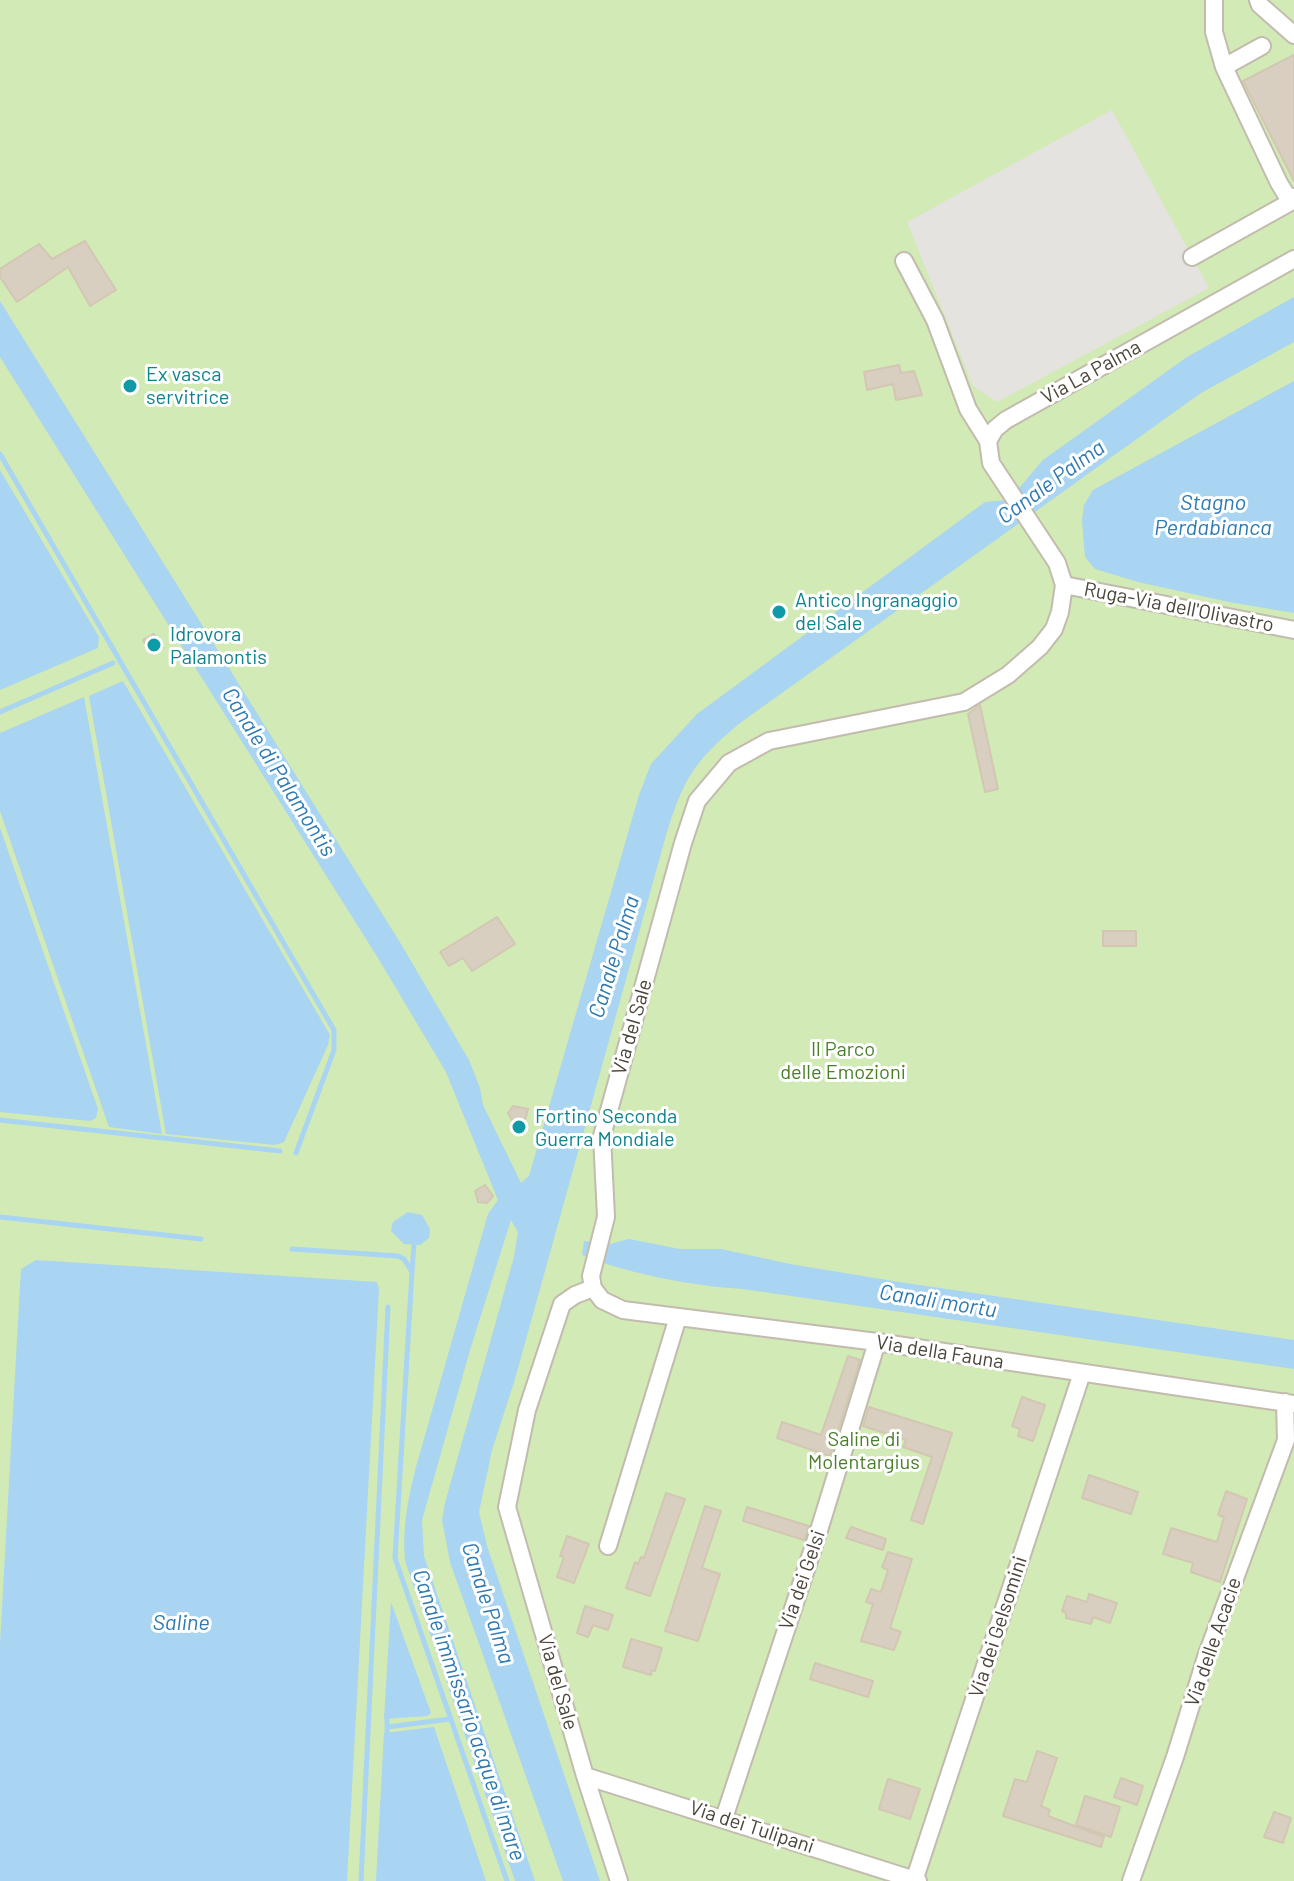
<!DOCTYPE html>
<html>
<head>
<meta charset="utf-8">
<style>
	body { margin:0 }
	canvas { display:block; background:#f6f3ec }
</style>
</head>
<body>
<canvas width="1294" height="1881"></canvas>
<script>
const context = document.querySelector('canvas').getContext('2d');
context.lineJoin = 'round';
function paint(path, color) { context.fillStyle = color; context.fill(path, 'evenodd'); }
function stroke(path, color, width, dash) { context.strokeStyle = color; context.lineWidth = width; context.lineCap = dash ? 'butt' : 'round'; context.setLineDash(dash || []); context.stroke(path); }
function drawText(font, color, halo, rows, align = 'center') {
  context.font = font + ' Barlow,sans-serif'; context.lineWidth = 6; context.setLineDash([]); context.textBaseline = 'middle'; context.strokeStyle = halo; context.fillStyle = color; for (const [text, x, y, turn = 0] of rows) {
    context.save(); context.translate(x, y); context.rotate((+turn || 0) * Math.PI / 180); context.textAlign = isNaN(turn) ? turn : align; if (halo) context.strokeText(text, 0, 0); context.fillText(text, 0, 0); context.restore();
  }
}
const green = new Path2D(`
	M 0,0 L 1294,0 L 1294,1881 L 0,1881 Z`);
const parking = new Path2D(`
	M 1112,110 L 1209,288 L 997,402 L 973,386 L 907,222 Z`);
const water = new Path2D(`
	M 1294,297 L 1294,342 L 1201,393 L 740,723 C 692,763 683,780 665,839 L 515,1379 L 492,1450 L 479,1512 L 487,1546 L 600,1881 L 563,1881 L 450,1562 L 442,1520 L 445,1503 L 514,1257 L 518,1232 L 511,1220 L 470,1350 L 422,1520 L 424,1556 L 535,1881 L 515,1881 L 405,1561 C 402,1528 408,1499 416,1467 L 488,1214 L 498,1200 L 446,1072 L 378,958 L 0,357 L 0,301 L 401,944 L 469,1060 L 480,1088 L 483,1105 L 521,1183 L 529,1176 L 639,795 L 651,764 L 697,714 L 985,502 L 1009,500 L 1043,460 L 1187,357 Z
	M 1294,381 L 1294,613 L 1229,602 L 1138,582 L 1095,569 L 1085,557 L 1082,520 L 1084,505 L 1093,490 Z
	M 0,470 L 99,637 L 98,648 L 0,690 Z
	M 123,681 L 330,1035 L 328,1045 L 284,1142 L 275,1145 L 166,1134 L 89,696 Z
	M 84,697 L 162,1134 L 109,1127 L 0,811 L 0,733 Z
	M 0,828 L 98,1109 L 96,1118 L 90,1121 L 0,1112 Z
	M 408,1212 L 422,1215 L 430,1229 L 429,1238 L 420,1245 L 404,1244 L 391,1231 L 393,1222 Z
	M 629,1239 L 680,1249 L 721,1249 L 790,1264 L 899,1282 L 1294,1340 L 1294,1369 L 743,1289 C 692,1286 629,1274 582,1255 L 584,1241 L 609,1244 Z
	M 36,1260 L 377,1282 L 379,1289 L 347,1881 L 0,1881 L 0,1643 L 21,1269 Z
	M 391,1602 L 431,1713 L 427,1716 L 384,1719 Z
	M 434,1727 L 486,1881 L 376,1881 L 384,1733 Z`);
const stream = new Path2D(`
	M 0,454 L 334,1030 L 334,1050 L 296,1153
	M 0,712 L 113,663
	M 0,1120 L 280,1151
	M 0,1217 L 201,1239
	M 292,1249 L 398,1256 L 404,1259 L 412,1272 L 395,1558 L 507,1881
	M 412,1271 L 414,1244
	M 387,1727 L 450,1719
	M 387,1733 L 387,1719
	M 361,1881 L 388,1307`);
const building = new Path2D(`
	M 1294,55 L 1294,181 L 1243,81 Z
	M 85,241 L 116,290 L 90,306 L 68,267 L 17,302 L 0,277 L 0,269 L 39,244 L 52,259 Z
	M 899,365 L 901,373 L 914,371 L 922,395 L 896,400 L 893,384 L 867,390 L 864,372 Z
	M 154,634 L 163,648 L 152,654 L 143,640 Z
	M 980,705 L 998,789 L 985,792 L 968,714 Z
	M 497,917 L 515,944 L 472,971 L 463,958 L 449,966 L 440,952 Z
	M 1103,931 L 1136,931 L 1136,946 L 1103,946 Z
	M 513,1106 L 528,1109 L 521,1136 L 508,1113 Z
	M 485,1185 L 493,1196 L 487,1203 L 478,1202 L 475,1191 Z
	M 848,1356 L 860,1360 L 830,1456 L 777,1438 L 782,1422 L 821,1435 Z
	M 1022,1397 L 1045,1405 L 1033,1441 L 1018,1436 L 1020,1429 L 1012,1426 Z
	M 869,1407 L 952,1433 L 923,1524 L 911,1520 L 932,1457 L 903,1447 L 906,1440 L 863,1426 Z
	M 1089,1475 L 1138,1492 L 1131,1514 L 1082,1498 Z
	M 1226,1491 L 1247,1499 L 1220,1582 L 1191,1572 L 1193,1563 L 1163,1554 L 1171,1528 L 1217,1542 L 1224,1517 L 1218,1515 Z
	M 666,1493 L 685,1499 L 650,1596 L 626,1588 L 635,1562 L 638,1564 L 641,1557 L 644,1558 Z
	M 705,1506 L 721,1511 L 702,1568 L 720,1574 L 698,1641 L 665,1631 Z
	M 747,1507 L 809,1526 L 804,1540 L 743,1521 Z
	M 851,1527 L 886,1539 L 883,1550 L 846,1538 Z
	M 567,1536 L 589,1544 L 574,1583 L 557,1577 L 564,1557 L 560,1556 Z
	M 888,1552 L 912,1559 L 890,1628 L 901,1632 L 894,1650 L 861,1641 L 873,1604 L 866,1602 L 871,1589 L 881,1592 L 888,1570 L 882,1567 Z
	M 1089,1594 L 1117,1603 L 1110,1623 L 1093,1617 L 1091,1624 L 1066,1618 L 1066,1613 L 1062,1611 L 1067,1596 L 1087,1602 Z
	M 585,1606 L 613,1615 L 608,1630 L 593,1625 L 588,1637 L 577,1633 Z
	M 631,1639 L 662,1648 L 655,1671 L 652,1670 L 651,1675 L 623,1667 Z
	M 815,1663 L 873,1681 L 868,1697 L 810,1679 Z
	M 1037,1751 L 1057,1758 L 1041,1806 L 1050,1810 L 1048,1816 L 1104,1837 L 1101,1847 L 1003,1816 L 1015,1779 L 1027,1782 Z
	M 1121,1778 L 1143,1786 L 1137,1805 L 1114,1797 Z
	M 888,1779 L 920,1789 L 910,1819 L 879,1809 Z
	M 1085,1796 L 1120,1807 L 1111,1837 L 1076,1825 Z
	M 1274,1812 L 1291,1818 L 1283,1843 L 1264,1837 Z`);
const minor = new Path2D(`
	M 1214,0 L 1214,32 L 1224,67
	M 1258,0 L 1260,5 L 1294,35
	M 1262,46 L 1224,67 L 1279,183 L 1287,196 L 1294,197
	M 1192,257 L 1294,200
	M 988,441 L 995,429 L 1006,420 L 1294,259
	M 1064,585 L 1294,630
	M 593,1288 L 602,1300 L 623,1310 L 877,1342 L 1294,1404
	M 608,1546 L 678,1317
	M 585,1776 L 918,1881
	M 724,1818 L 820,1527 L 877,1342
	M 619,1881 L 585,1776 L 507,1507 L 527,1410 L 562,1304 L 575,1295 L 593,1288 L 591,1276 L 606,1217 L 602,1136 L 683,843 L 697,801 L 729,763 L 769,741 L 964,702 L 1008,675 L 1040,647 L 1054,629 L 1060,612 L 1064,585 L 1057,563 L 991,463 L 988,441 L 968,409 L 935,320 L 904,261
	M 914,1881 L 1082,1373
	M 1131,1881 L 1175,1757 L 1206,1657 L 1286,1440 L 1285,1402`);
const markers = [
	[130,386,8,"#0f9aa8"],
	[779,612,8,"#0f9aa8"],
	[154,645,8,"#0f9aa8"],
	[519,1127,8,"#0f9aa8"]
];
const streetNames = [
	["Via La Palma",1091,372,-29],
	["Ruga-Via dell'Olivastro",1179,607,11],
	["Via del Sale",632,1027,-74],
	["Via della Fauna",940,1352,9],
	["Via dei Gelsi",802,1580,-71],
	["Via dei Gelsomini",998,1627,-72],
	["Via delle Acacie",1213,1642,-71],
	["Via del Sale",558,1682,74],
	["Via dei Tulipani",752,1827,18]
];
const cultureNames = [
	["Ex vasca",146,374],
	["servitrice",146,397],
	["Antico Ingranaggio",795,600],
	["del Sale",795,623],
	["Idrovora",170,634],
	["Palamontis",170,657],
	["Fortino Seconda",535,1116],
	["Guerra Mondiale",535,1139]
];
const parkNames = [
	["Il Parco",843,1049],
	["delle Emozioni",843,1072],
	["Saline di",864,1439],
	["Molentargius",864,1462]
];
const waterNames = [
	["Canale Palma",1051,482,-36],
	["Stagno",1213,503],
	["Perdabianca",1213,528],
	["Canale di Palamontis",279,772,58],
	["Canale Palma",614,957,-73],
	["Canali mortu",938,1301,9],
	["Canale Palma",488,1603,72],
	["Saline",181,1623],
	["Canale immissario acque di mare",469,1715,71]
];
paint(green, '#d2eab5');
paint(parking, '#e5e3e0');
paint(water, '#a9d4f2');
stroke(stream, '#a9d4f2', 5);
paint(building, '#d8cfc1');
stroke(building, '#d3c7b4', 2);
stroke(minor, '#c2bbae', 20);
stroke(minor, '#fff', 16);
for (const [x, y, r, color] of markers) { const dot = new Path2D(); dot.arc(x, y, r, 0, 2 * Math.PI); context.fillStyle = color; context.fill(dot); stroke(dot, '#fff', 3); }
drawText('20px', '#4b4439', '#fff', streetNames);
drawText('20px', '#0d838f', '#fff', cultureNames, 'left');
drawText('20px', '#4a7f2a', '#fff', parkNames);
drawText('italic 22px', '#2e7ab2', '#fff', waterNames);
</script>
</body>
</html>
